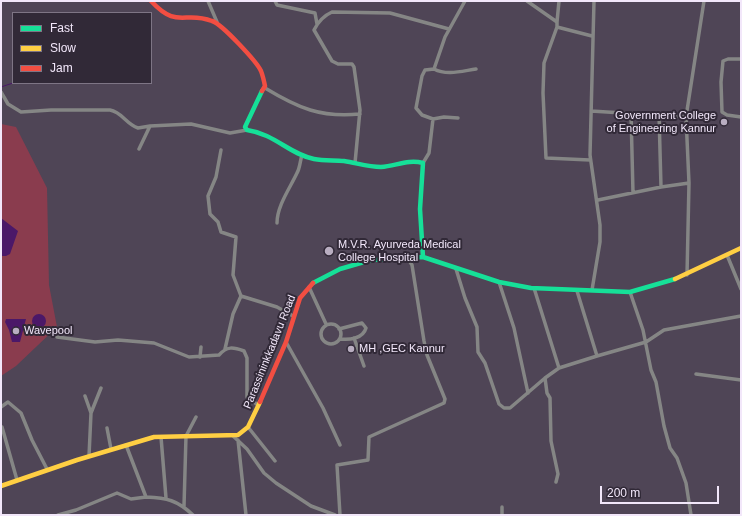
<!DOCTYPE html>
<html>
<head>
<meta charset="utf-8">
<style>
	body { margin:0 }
	#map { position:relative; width:742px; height:516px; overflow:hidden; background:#4f4556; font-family:Helvetica,sans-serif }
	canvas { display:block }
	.frame { position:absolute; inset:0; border:2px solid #f2e7fa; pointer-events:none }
	.legend { position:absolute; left:12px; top:12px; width:140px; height:72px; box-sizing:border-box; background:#312937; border:1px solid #7e7585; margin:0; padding:5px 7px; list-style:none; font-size:12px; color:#f2e7fa }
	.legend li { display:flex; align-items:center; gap:8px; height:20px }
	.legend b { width:20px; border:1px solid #7e7585 }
	.scale { position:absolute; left:600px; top:486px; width:119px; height:18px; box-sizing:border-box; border:2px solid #f2e7fa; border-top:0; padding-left:5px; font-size:12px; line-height:14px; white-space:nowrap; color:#f2e7fa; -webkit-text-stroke:3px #312937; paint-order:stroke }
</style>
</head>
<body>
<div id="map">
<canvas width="742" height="516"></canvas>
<div class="frame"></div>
<ul class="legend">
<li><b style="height:5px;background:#16e098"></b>Fast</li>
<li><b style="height:5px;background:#ffcf43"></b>Slow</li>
<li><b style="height:5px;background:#f24e42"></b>Jam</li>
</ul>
<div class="scale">200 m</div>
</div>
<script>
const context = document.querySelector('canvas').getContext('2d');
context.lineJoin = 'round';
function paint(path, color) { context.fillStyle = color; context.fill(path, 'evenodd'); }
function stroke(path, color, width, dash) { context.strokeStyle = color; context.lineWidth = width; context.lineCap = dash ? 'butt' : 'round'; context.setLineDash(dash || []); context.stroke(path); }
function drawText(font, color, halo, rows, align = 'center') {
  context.font = font + ' Helvetica,sans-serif'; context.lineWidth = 4; context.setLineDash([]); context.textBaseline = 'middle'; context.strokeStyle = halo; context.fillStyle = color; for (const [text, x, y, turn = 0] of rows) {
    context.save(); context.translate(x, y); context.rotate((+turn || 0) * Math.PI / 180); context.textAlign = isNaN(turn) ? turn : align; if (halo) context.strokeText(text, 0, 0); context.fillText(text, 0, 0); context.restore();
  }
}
const green = new Path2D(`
	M 1,124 L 16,127 L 47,188 L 49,285 L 57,327 L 16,366 L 1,376 Z`);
const water = new Path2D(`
	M 1,218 L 18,231 L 10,254 L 6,256 L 1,256 Z
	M32 321a7 7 0 1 1 14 0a7 7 0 1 1-14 0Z
	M 6,319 L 26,319 L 20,342 L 12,342 L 9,330 L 5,322 Z`);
const stream = new Path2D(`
	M 1,87 L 13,83`);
const street = new Path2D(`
	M 208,1 L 217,22
	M 275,1 L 277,5 L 315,13 L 317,24
	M 527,1 L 557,22 L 557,27 L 544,63 L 543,93 L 546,158 L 590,160
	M 557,22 L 559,1
	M 557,27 L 592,36
	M 741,59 L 728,59 L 723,61 L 721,82 L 722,112 L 727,115 L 741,117
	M 434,69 C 447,76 462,71 476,69
	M 265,88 C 298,108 321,118 360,114
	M 1,92 L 8,104 L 21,112 L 51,110 L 110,110 C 122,112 126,124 138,128 L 150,126 L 191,124 L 230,133 L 247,130
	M 591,111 L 686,117
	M 631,113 L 633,193
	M 659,114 L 661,187
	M 433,119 L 444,117 L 458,118
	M 139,149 L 150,126
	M 221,150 L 216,177 L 208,196 L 210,214 L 218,222 L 221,232 L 236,237 L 233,275 L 241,296
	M 355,163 L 360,110 L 354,67 L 352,64 L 338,64 L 332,61 L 314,30 C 318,22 323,16 332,12 L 390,13 L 449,29
	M 423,163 L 429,153 L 433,119 L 422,115 L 416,108 L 422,76 L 425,70 L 434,69 L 445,37 L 465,1
	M 598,200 L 661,187 L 689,183
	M 277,223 C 277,206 290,188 297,173 C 300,168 300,161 302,155
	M 727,255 L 741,289
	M 456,269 L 465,298 L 477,327 L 478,352 L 485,363 L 499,404 L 504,408 L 510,408 L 545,378 L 559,368 L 597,356
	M 687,275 L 689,183 L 686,117 L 704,1
	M 499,282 L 514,328 L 528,393
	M 309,287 L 326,324
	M 534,288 L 559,368
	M 592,290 L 600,242 L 600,225 L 590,155 L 594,1
	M 577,291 L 597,356 L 646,342 L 664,330 L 741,316
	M 630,292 L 643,330 L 651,370 L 656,382 L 664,426 L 670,448 L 677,458 L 686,483 L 691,515
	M321 334a10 10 0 1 1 20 0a10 10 0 1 1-20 0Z
	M 339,329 L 362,323 L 366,328 C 363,339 349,340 340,339
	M 57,337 L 95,342 L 118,340 L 154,343 L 189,357 L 219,355 C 227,346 233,347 244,351 L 247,358 L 247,397 L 258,405
	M 354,338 L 364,366
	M 286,342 L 323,408 L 340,445
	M 225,349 L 233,314 L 241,296 L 277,307 L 293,316
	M 200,357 L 201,347
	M 696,374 L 741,380
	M 545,378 L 547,393 L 550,398 L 551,441 L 558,474 L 556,482
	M 85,396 L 91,413 L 89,456
	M 1,407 L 8,402 L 21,413 L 32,440 L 47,469
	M 91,413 L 101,388
	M 2,427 L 17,480
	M 248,427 L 275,461
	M 107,428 L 111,449
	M 233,436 L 247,449 L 264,473 L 276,483 L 311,506 L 335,515
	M 161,437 L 166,498
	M 238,440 L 246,515
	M 146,497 C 167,498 177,500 193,515
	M 184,506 L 186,436 L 196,417
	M 502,507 L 502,515
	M 58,515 L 76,510 L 117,493 L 131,499 L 146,497 L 126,445
	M 340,515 L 337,465 L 368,460 L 369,437 L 444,403 L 445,399 L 427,355 L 424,341 L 412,265 L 408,259`);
const fast = new Path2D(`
	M 262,91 L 245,127 L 247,130 C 275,134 289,154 314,159 C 324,161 334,160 344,161 C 357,163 368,167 381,167 C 396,166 408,159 423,163 L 420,209 L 423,257
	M 313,283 L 340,269 L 371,260 L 423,257 L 499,282 L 531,288 L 630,292 L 675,279`);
const slow = new Path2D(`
	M 675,279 L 741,248
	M 1,486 L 77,460 L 154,437 L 238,435 L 248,427 L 260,402`);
const jam = new Path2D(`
	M 151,1 C 178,30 184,10 212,21 C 222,24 257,62 261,71 C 263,76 264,81 265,86 L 262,91
	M 260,402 L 286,342 L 300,298 L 313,283`);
const markers = [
	[724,122,4,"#b9aec1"],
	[329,251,5,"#b9aec1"],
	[16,331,4,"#b9aec1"],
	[351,349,4,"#b9aec1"]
];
const poiNames = [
	["Government College",716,116,"right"],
	["of Engineering Kannur",716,129,"right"],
	["M.V.R. Ayurveda Medical",338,245],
	["College Hospital",338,258],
	["Wavepool",24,331],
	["MH ,GEC Kannur",359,349]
];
const streetNames = [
	["Parassininkkadavu Road",270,352,-68]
];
paint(green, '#8a3c4e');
paint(water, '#4b1868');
stroke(stream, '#4b1868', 1);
stroke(street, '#858685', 3.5);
stroke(fast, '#16e098', 4.5);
stroke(slow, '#ffcf43', 4.5);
stroke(jam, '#f24e42', 4.5);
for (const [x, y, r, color] of markers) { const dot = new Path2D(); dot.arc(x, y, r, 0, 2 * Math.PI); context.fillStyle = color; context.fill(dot); stroke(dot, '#312937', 1.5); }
drawText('11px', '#f2e7fa', '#312937', poiNames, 'left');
drawText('11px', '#f2e7fa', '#312937', streetNames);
</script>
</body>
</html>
